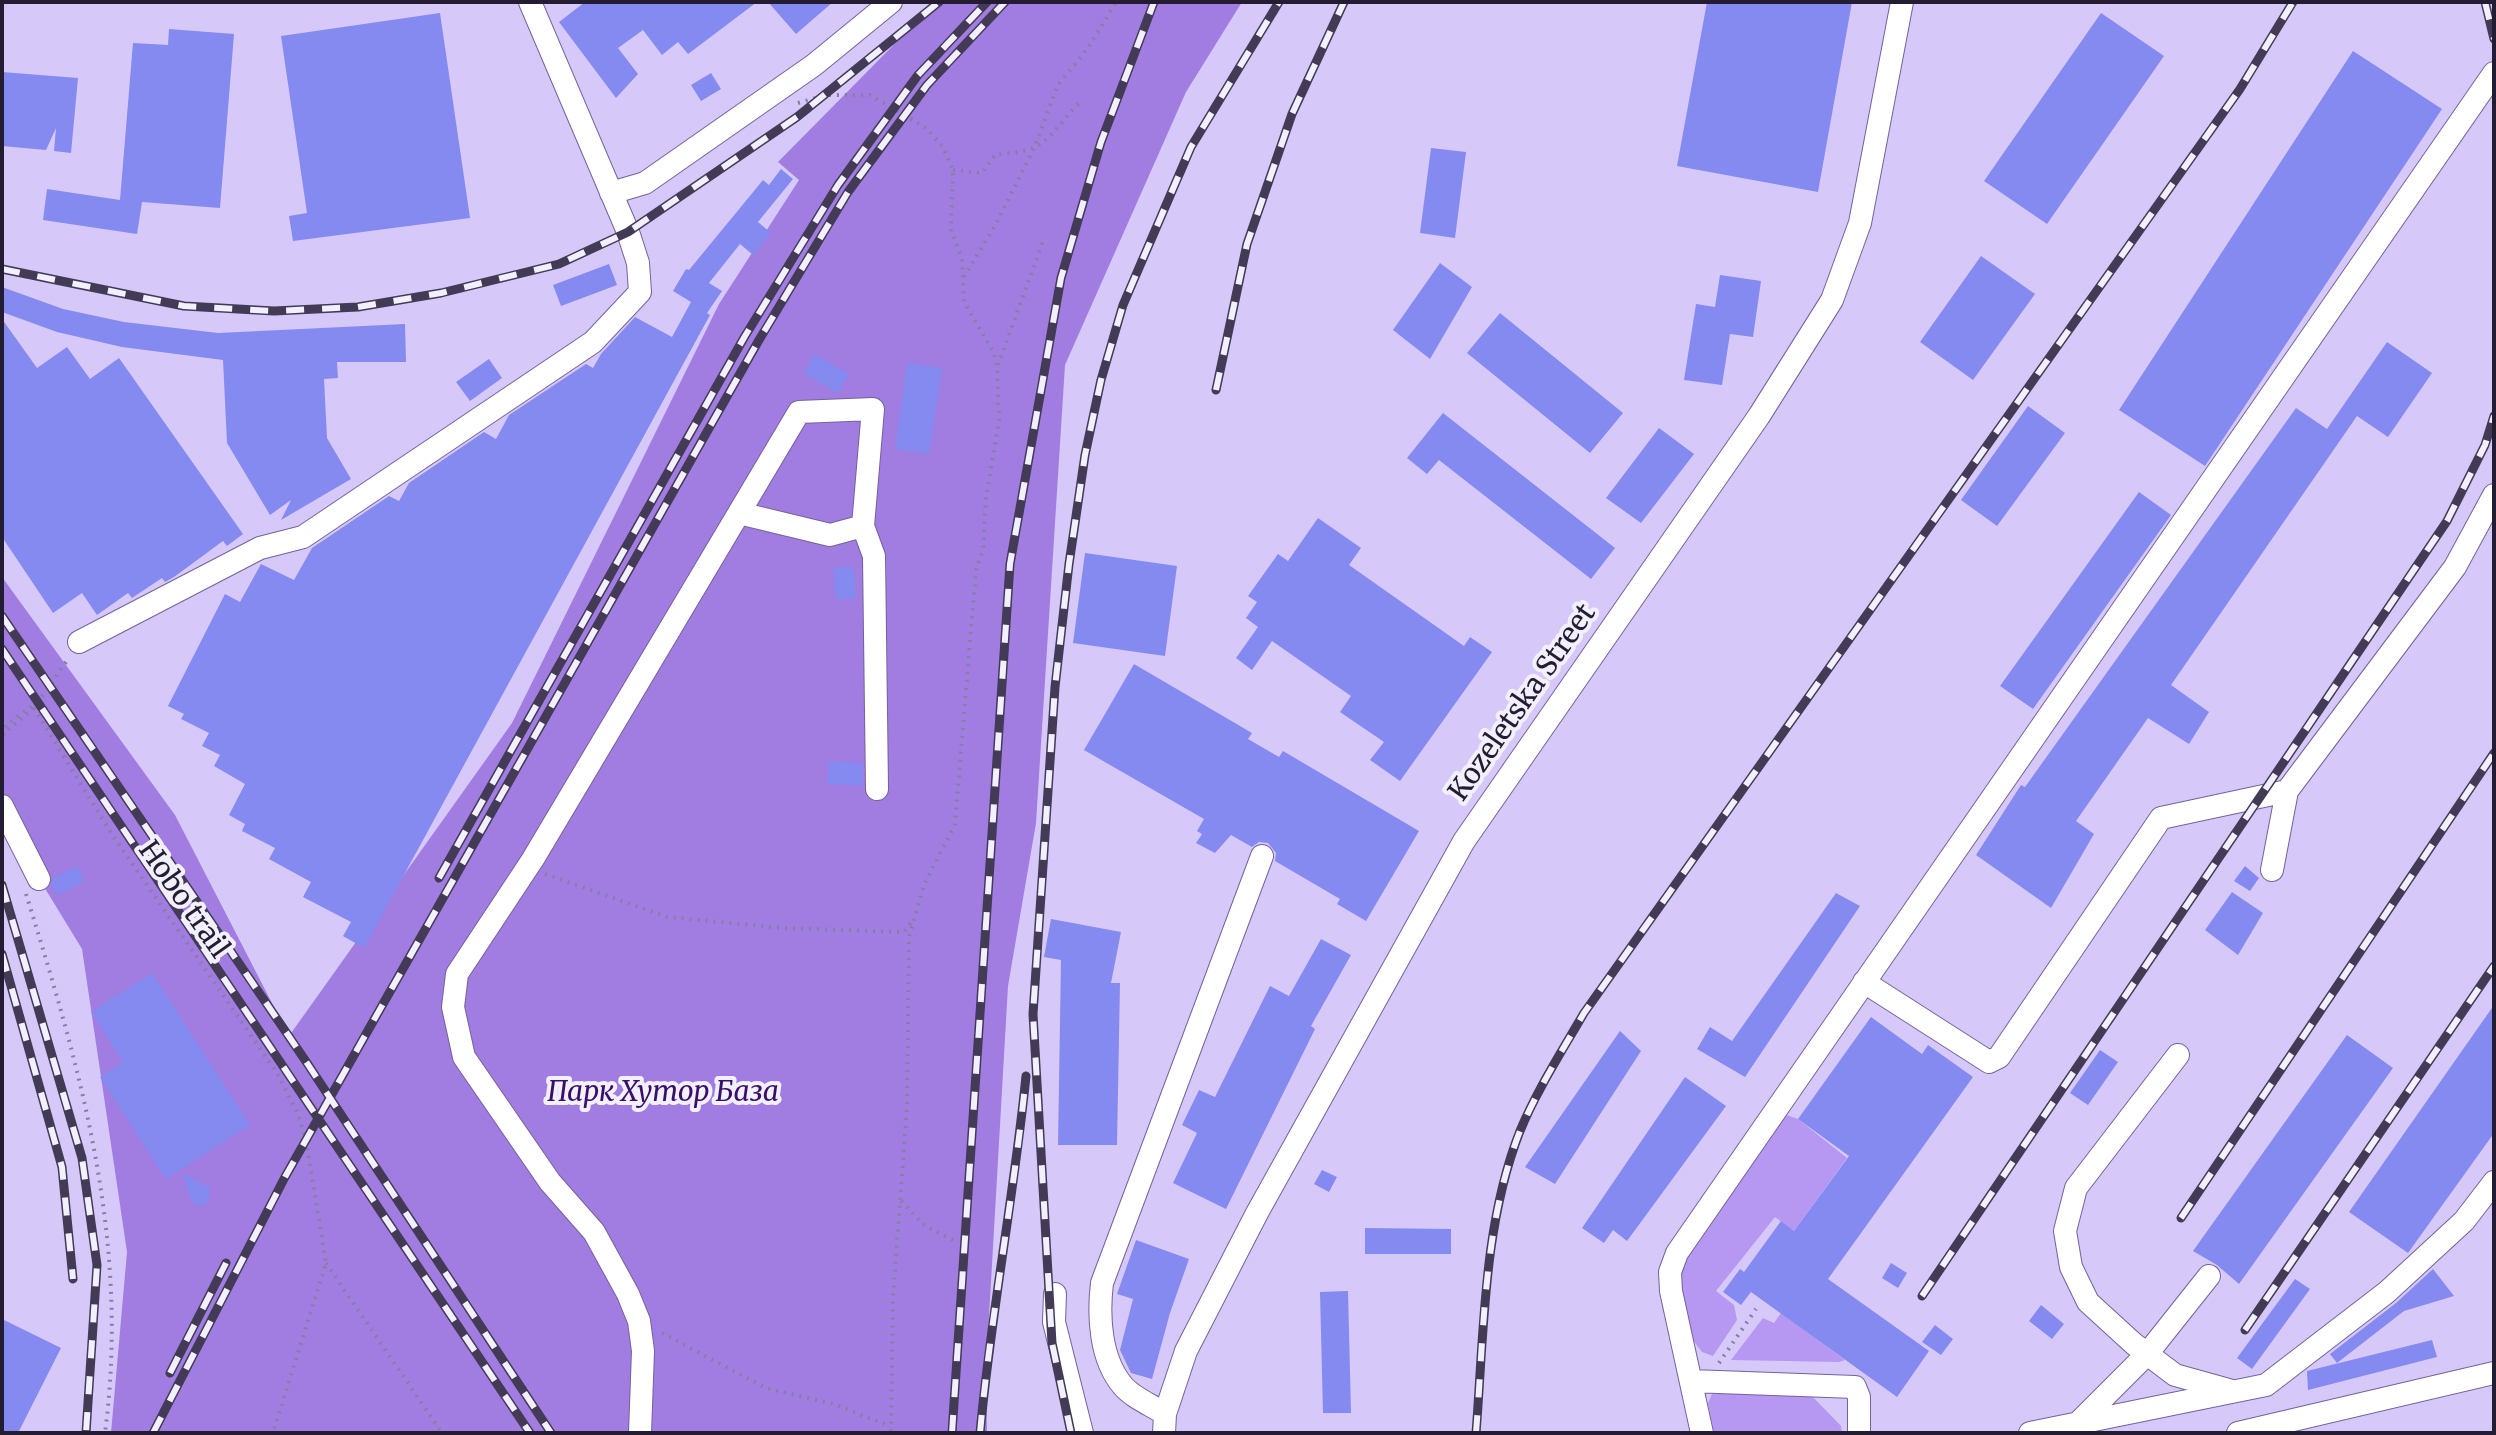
<!DOCTYPE html>
<html>
<head>
<meta charset="utf-8">
<style>
	body { margin:0 }
	#map { position:relative; width:2496px; height:1435px; overflow:hidden; background:#d7c8fa; font-family:Merriweather,serif }
	canvas { display:block }
	.frame { position:absolute; inset:0; border:4px solid #241c33; pointer-events:none }
</style>
</head>
<body>
<div id="map">
<canvas width="2496" height="1435"></canvas>
<div class="frame"></div>
</div>
<script>
const context = document.querySelector('canvas').getContext('2d');
context.lineJoin = 'round';
function paint(path, color) { context.fillStyle = color; context.fill(path, 'evenodd'); }
function stroke(path, color, width, dash) { context.strokeStyle = color; context.lineWidth = width; context.lineCap = dash ? 'butt' : 'round'; context.setLineDash(dash || []); context.stroke(path); }
function drawText(font, color, halo, rows, align = 'center') {
  context.font = font + ' Merriweather,serif'; context.lineWidth = 8; context.setLineDash([]); context.textBaseline = 'middle'; context.strokeStyle = halo; context.fillStyle = color; for (const [text, x, y, turn = 0] of rows) {
    context.save(); context.translate(x, y); context.rotate((+turn || 0) * Math.PI / 180); context.textAlign = isNaN(turn) ? turn : align; if (halo) context.strokeText(text, 0, 0); context.fillText(text, 0, 0); context.restore();
  }
}
const green = new Path2D(`
	M 1781,1113 L 1798,1119 L 1847,1158 L 1794,1231 L 1775,1217 L 1716,1291 L 1734,1305 L 1737,1320 L 1713,1356 L 1702,1352 L 1693,1340 L 1677,1274 L 1688,1243 Z
	M 1781,1313 L 1845,1360 L 1839,1362 L 1731,1360 L 1763,1318 L 1774,1323 Z
	M 1724,1390 L 1811,1395 L 1841,1426 L 1842,1433 L 1714,1433 L 1708,1403 L 1712,1394 Z`);
const forest = new Path2D(`
	M 936,2 L 1242,2 L 1186,92 L 1065,365 L 1036,823 L 1008,986 L 986,1369 L 987,1433 L 111,1433 L 127,1252 L 82,949 L 2,818 L 2,577 L 175,815 L 289,1036 L 512,723 L 719,304 L 799,180 L 778,162 Z`);
const building = new Path2D(`
	M 585,2 L 757,2 L 688,54 L 678,42 L 662,55 L 643,30 L 618,48 L 638,74 L 616,98 L 559,22 Z
	M 768,2 L 833,2 L 796,34 Z
	M 1707,2 L 1852,2 L 1818,192 L 1677,166 Z
	M 440,13 L 470,218 L 293,241 L 289,216 L 307,213 L 281,36 Z
	M 2101,13 L 2164,56 L 2047,224 L 1984,181 Z
	M 169,29 L 234,34 L 220,208 L 142,202 L 137,234 L 43,220 L 47,189 L 120,200 L 133,43 L 168,45 Z
	M 2353,51 L 2442,109 L 2205,466 L 2119,410 Z
	M 2,72 L 78,78 L 71,153 L 54,151 L 56,128 L 46,150 L 2,146 Z
	M 711,73 L 721,89 L 701,101 L 691,85 Z
	M 1431,148 L 1466,152 L 1455,238 L 1420,233 Z
	M 781,169 L 793,179 L 758,222 L 771,233 L 753,255 L 740,244 L 709,283 L 722,291 L 707,313 L 710,315 L 364,948 L 343,936 L 351,922 L 303,897 L 311,882 L 269,859 L 275,848 L 242,831 L 245,824 L 229,815 L 245,784 L 214,766 L 220,755 L 202,746 L 209,733 L 181,719 L 184,714 L 168,706 L 225,594 L 240,602 L 261,564 L 294,580 L 312,548 L 389,496 L 399,501 L 409,483 L 484,432 L 496,439 L 509,415 L 586,364 L 593,368 L 601,354 L 635,317 L 672,337 L 691,302 L 673,291 L 686,269 L 689,270 L 763,180 L 769,185 Z
	M 1981,256 L 2035,294 L 1973,380 L 1920,342 Z
	M 1440,263 L 1472,287 L 1430,359 L 1393,330 Z
	M 609,264 L 617,285 L 561,306 L 553,285 Z
	M 1720,275 L 1761,281 L 1753,337 L 1730,334 L 1722,385 L 1684,380 L 1696,304 L 1715,307 Z
	M 2,287 L 63,309 L 124,322 L 218,333 L 405,324 L 406,362 L 337,362 L 338,378 L 324,379 L 327,438 L 351,479 L 281,520 L 291,500 L 270,515 L 227,443 L 223,360 L 122,347 L 57,332 L 2,312 Z
	M 1500,313 L 1623,413 L 1590,453 L 1467,353 Z
	M 2,319 L 37,368 L 67,347 L 90,379 L 119,358 L 243,534 L 227,546 L 223,541 L 174,577 L 165,582 L 162,578 L 132,598 L 128,593 L 97,615 L 82,593 L 53,613 L 2,537 Z
	M 2387,342 L 2432,373 L 2388,437 L 2357,416 L 2171,685 L 2209,712 L 2189,744 L 2148,718 L 2076,821 L 2094,834 L 2051,908 L 1976,855 L 2021,785 L 2025,787 L 2296,408 L 2327,429 Z
	M 814,354 L 849,374 L 838,393 L 804,373 Z
	M 489,359 L 502,378 L 470,401 L 456,382 Z
	M 907,363 L 942,368 L 929,454 L 895,449 Z
	M 2028,406 L 2065,433 L 1997,526 L 1961,500 Z
	M 1443,413 L 1615,548 L 1591,579 L 1439,460 L 1427,474 L 1407,458 Z
	M 1659,428 L 1694,454 L 1641,523 L 1606,498 Z
	M 2139,492 L 2171,515 L 2033,709 L 2000,686 Z
	M 1318,518 L 1361,548 L 1349,565 L 1464,646 L 1470,637 L 1492,652 L 1400,781 L 1370,760 L 1384,742 L 1340,712 L 1351,696 L 1272,641 L 1252,670 L 1236,658 L 1258,627 L 1246,618 L 1257,602 L 1248,596 L 1278,554 L 1288,561 Z
	M 1085,553 L 1177,566 L 1165,656 L 1073,643 Z
	M 853,566 L 856,598 L 836,600 L 833,568 Z
	M 1134,664 L 1252,733 L 1248,739 L 1279,757 L 1283,751 L 1419,831 L 1366,921 L 1337,904 L 1340,899 L 1275,861 L 1276,853 L 1268,843 L 1259,842 L 1252,847 L 1231,835 L 1215,853 L 1196,843 L 1202,834 L 1197,831 L 1204,819 L 1084,750 Z
	M 829,761 L 863,763 L 863,786 L 827,784 Z
	M 77,866 L 85,881 L 57,895 L 51,885 L 53,878 Z
	M 2245,866 L 2259,878 L 2250,891 L 2234,881 Z
	M 2232,892 L 2263,913 L 2238,955 L 2205,930 Z
	M 1836,893 L 1860,906 L 1745,1077 L 1697,1049 L 1710,1027 L 1732,1041 Z
	M 1051,919 L 1121,932 L 1111,983 L 1120,983 L 1117,1145 L 1058,1145 L 1061,960 L 1044,957 Z
	M 1321,939 L 1351,955 L 1311,1026 L 1315,1029 L 1226,1209 L 1173,1183 L 1197,1133 L 1182,1125 L 1199,1090 L 1215,1097 L 1270,986 L 1289,996 Z
	M 152,973 L 250,1125 L 166,1179 L 100,1077 L 123,1062 L 91,1012 Z
	M 2494,1005 L 2494,1133 L 2408,1253 L 2349,1212 Z
	M 1871,1017 L 1922,1054 L 1928,1045 L 1973,1077 L 1828,1279 L 1929,1351 L 1897,1397 L 1751,1292 L 1741,1305 L 1723,1292 L 1740,1269 L 1744,1272 L 1781,1221 L 1794,1231 L 1849,1156 L 1798,1119 Z
	M 1620,1031 L 1641,1051 L 1555,1184 L 1525,1167 Z
	M 2347,1035 L 2393,1068 L 2239,1284 L 2217,1265 L 2193,1251 Z
	M 2100,1050 L 2118,1062 L 2088,1105 L 2070,1093 Z
	M 1685,1077 L 1726,1106 L 1627,1241 L 1613,1230 L 1604,1243 L 1582,1228 Z
	M 1322,1170 L 1337,1177 L 1329,1192 L 1314,1184 Z
	M 183,1173 L 210,1188 L 209,1202 L 198,1206 L 191,1202 Z
	M 1365,1228 L 1451,1229 L 1451,1254 L 1365,1254 Z
	M 1136,1240 L 1189,1259 L 1170,1313 L 1152,1379 L 1131,1373 L 1120,1350 L 1133,1299 L 1117,1294 Z
	M 1891,1263 L 1907,1273 L 1898,1288 L 1882,1278 Z
	M 2433,1269 L 2454,1296 L 2404,1311 L 2337,1363 L 2330,1354 L 2396,1303 Z
	M 2295,1279 L 2310,1289 L 2252,1369 L 2237,1358 Z
	M 1348,1291 L 1351,1413 L 1323,1413 L 1320,1292 Z
	M 2041,1305 L 2064,1324 L 2052,1339 L 2029,1321 Z
	M 2,1319 L 61,1348 L 18,1433 L 2,1433 Z
	M 1935,1325 L 1953,1339 L 1941,1355 L 1922,1342 Z
	M 2432,1340 L 2437,1357 L 2308,1390 L 2307,1371 Z`);
const path = new Path2D(`
	M 798,103 L 827,95 L 870,95 L 926,128 L 943,147 L 953,170 L 951,230 L 962,259 L 964,302 L 994,353 L 997,367 L 999,421 L 986,498 L 983,549 L 976,570 L 955,824 L 924,885 L 909,937 L 907,1107 L 893,1297 L 891,1433
	M 953,170 L 982,173 L 995,155 C 1007,153 1022,153 1033,148 C 1053,140 1065,114 1083,100
	M 964,277 L 996,224 L 1034,148 L 1058,85 L 1088,48 L 1116,2
	M 998,365 L 1043,241
	M 34,708 L 113,836 L 277,1073 L 298,1114 L 306,1140 L 326,1263 L 273,1433
	M 2,735 L 34,708 L 68,659
	M 3,735 L 6,725 L 35,704
	M 545,874 L 667,917 L 783,928 L 904,932 L 914,919
	M 26,894 C 82,1074 130,1242 105,1433
	M 901,1201 L 925,1226 L 955,1241
	M 326,1263 L 442,1433
	M 662,1333 L 766,1388 L 834,1404 L 889,1426
	M 1719,1363 L 1756,1309`);
const minor = new Path2D(`
	M 611,193 L 645,183 L 814,65 L 891,2
	M 739,513 L 830,535 L 863,526
	M 79,642 L 260,548 L 303,537 L 593,342 L 640,292 L 638,263 L 628,232 L 530,2
	M 2,806 L 39,879
	M 2272,870 L 2287,791 L 2455,567 L 2494,495
	M 1864,982 L 1989,1062 L 1999,1057 L 2161,818 L 2287,791
	M 2178,1055 L 2076,1188 L 2065,1231 L 2071,1267 L 2088,1302 L 2134,1344 L 2175,1375 L 2229,1390
	M 1055,1294 L 1054,1322 L 1082,1433
	M 1691,1381 L 1855,1387 L 1859,1397 L 1859,1433
	M 1165,1414 C 1153,1406 1132,1397 1123,1386 C 1100,1359 1098,1316 1102,1283 L 1262,856
	M 2078,1423 L 2147,1354 L 2209,1276
	M 640,1433 L 643,1351 L 639,1321 L 628,1294 L 594,1232 L 550,1182 L 464,1057 L 453,1007 L 457,974 L 533,859 L 799,412 L 873,409 L 863,526 L 874,556 L 877,789
	M 1164,1433 L 1165,1414 L 1186,1351 L 1257,1213 L 1464,841 L 1759,416 L 1832,300 L 1860,223 L 1902,2
	M 1702,1433 L 1671,1291 L 1670,1272 L 1677,1253 L 2494,73
	M 2030,1433 L 2266,1385 L 2387,1292 L 2464,1221 L 2494,1182
	M 2238,1433 L 2494,1373`);
const rail = new Path2D(`
	M 2485,2 L 2494,39
	M 2,269 L 184,306 L 274,311 L 358,307 L 441,293 L 559,264 L 628,232 L 797,117 L 939,2
	M 1216,390 L 1247,244 L 1292,114 L 1344,2
	M 2,616 L 305,1060 L 551,1433
	M 2,649 L 530,1433
	M 439,878 L 745,336 L 838,185 L 918,75 L 987,2
	M 2,885 L 82,1158 L 97,1265 L 86,1433
	M 2,954 L 62,1167 L 73,1279
	M 2181,1218 L 2494,753
	M 1922,1296 L 2447,521 L 2485,445 L 2494,416
	M 2245,1330 L 2494,966
	M 170,1373 L 226,1263
	M 153,1433 L 285,1177 L 759,340 L 848,192 L 927,85 L 1005,2
	M 952,1433 L 1010,564 L 1061,278 L 1101,142 L 1154,2
	M 980,1433 C 991,1313 1014,1196 1026,1076
	M 1071,1433 L 1052,1343 L 1033,1014 L 1055,687 L 1069,564 L 1085,455 L 1101,380 L 1123,305 L 1191,147 L 1279,2
	M 1476,1433 C 1484,1333 1483,1225 1520,1131 C 1537,1090 1562,1051 1584,1013 L 2240,89 L 2293,2`);
const streetNames = [
	["Kozeletska Street",1523,703,-55],
	["Hobo trail",183,900,55]
];
const parkNames = [
	["Парк Хутор База",663,1093]
];
paint(green, '#b697f1');
paint(forest, '#a17de1');
paint(building, '#848aef');
stroke(minor, '#74629a', 24);
stroke(path, '#897da4', 4, [2, 6]);
stroke(minor, '#fff', 22);
stroke(rail, '#433a56', 9);
stroke(rail, '#f3f0fd', 6, [18]);
drawText('28px', '#241c33', '#f3f0fd', streetNames);
drawText('italic 28px', '#3a0f69', '#f3f0fd', parkNames);
</script>
</body>
</html>
